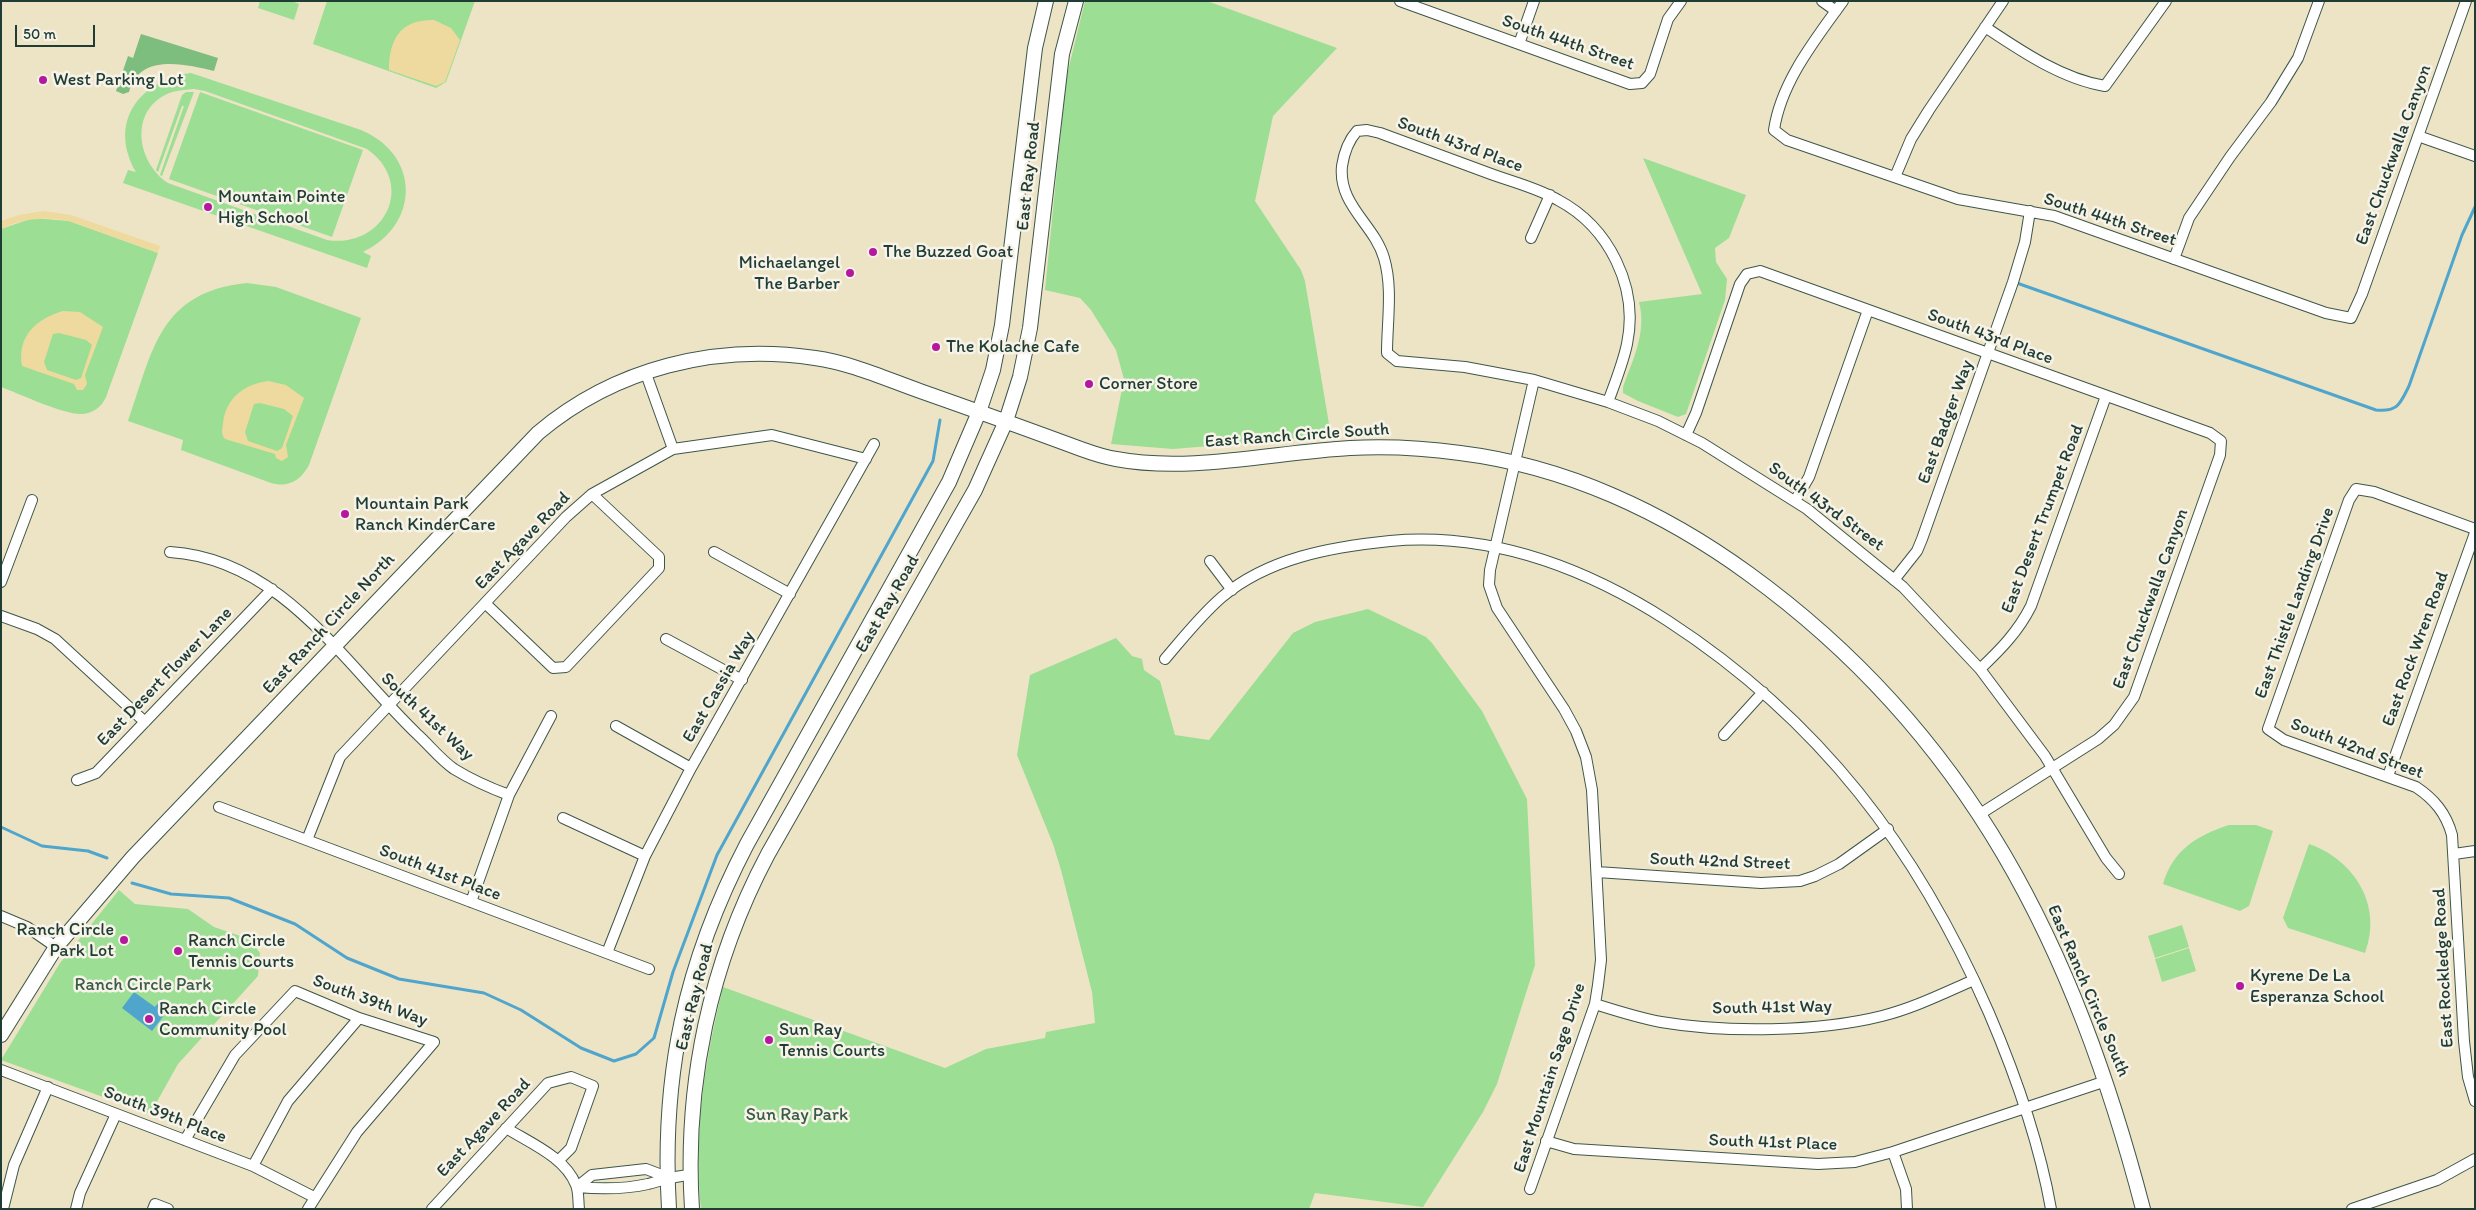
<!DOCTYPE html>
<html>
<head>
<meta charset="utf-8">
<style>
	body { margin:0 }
	#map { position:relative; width:2476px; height:1210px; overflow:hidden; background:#ede4c6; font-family:Itim,sans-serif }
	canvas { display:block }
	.frame { position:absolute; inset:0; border:2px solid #1f3d34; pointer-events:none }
	.scale { position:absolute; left:15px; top:25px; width:80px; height:22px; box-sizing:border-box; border:2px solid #1f3d34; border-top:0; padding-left:6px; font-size:15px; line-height:18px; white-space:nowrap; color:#1f3d34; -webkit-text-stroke:4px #f7f3e8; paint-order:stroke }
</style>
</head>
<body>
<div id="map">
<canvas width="2476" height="1210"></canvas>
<div class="frame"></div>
<div class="scale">50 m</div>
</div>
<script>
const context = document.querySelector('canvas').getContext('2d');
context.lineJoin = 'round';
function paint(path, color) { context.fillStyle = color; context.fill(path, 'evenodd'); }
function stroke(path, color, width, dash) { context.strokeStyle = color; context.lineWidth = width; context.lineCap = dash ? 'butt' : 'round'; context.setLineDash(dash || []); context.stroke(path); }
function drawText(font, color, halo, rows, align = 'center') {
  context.font = font + ' Itim,sans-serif'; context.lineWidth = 5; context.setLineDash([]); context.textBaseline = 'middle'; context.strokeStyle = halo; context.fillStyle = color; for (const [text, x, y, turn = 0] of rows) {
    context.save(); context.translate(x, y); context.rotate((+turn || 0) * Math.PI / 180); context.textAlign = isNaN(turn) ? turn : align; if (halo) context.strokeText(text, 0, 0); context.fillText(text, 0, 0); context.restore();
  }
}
const green = new Path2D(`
	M 260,1 L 292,1 L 299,4 L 294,20 L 258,8 Z
	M 327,1 L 475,1 L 446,82 L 436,88 L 313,44 Z
	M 1085,1 L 1207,1 L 1337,48 L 1273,116 L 1255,201 L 1301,270 L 1305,281 L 1331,436 L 1173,449 L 1111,444 L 1124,379 L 1116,350 L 1091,310 L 1080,298 L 1045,290 L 1066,79 Z
	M 191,73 L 361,130 C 421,155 420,225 363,252 L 371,256 L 367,268 L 123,183 L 128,170 L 136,172 C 108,123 138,81 191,73 ZM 194,89 L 205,91 L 367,149 C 417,184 384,249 327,240 L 168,183 C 137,162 129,112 167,94 C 175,90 185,90 194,89 Z
	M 186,92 L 194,92 L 162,176 L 160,175 L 184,106 L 182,106 L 158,172 L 156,170 L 182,95 Z
	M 200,92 L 363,150 L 332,237 L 169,179 Z
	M 1643,158 L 1746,195 L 1729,238 L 1715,248 L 1716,262 L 1727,279 L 1725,300 L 1686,414 L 1678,417 L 1638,401 L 1623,393 L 1623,387 C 1633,359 1647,332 1639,302 L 1702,294 Z
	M 33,218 L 69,221 L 158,253 L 106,397 C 102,407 92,414 81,414 C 62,414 20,394 1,387 L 1,229 Z
	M 247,283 L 276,287 L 361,318 L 309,465 C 301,480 289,488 271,483 L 181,450 L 183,440 L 128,421 C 153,350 159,292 247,283 Z
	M 1368,609 L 1426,637 L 1432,643 L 1482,711 L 1527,799 L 1535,965 L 1497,1084 L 1483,1112 L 1423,1207 L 1315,1193 L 1309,1209 L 701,1209 C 693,1133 705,1060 723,987 L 945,1068 L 986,1049 L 1045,1038 L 1046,1032 L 1095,1023 L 1092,992 L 1061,870 L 1053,844 L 1017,755 L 1030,675 L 1116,638 L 1132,656 L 1142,659 L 1144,670 L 1160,681 L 1175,735 L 1209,740 L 1293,633 L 1315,622 Z
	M 2229,825 L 2256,825 L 2273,831 L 2249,906 L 2240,911 L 2163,884 C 2173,850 2196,836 2229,825 Z
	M 2309,844 C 2355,860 2383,906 2365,953 L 2288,928 L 2283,918 Z
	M 119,890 L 135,904 L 188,909 L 214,927 L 249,939 L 260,953 L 258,976 L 178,1064 L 150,1114 L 1,1060 L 60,963 Z
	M 2182,925 L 2189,947 L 2155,958 L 2148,936 Z
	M 2189,948 L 2196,971 L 2162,982 L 2155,959 Z`);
const forest = new Path2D(`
	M 141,34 L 218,58 L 214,71 C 185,64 139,53 129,92 L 123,94 L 116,91 L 128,56 L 133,58 Z`);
const sand = new Path2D(`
	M 434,20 L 451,28 L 460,40 L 445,82 L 436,86 L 389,70 C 389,39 401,19 434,20 Z
	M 43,211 L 71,215 L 160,246 L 158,253 L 69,221 C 45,217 24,218 1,229 L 1,221 L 19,215 Z
	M 63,311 L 80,312 L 103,327 L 85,375 L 87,384 L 83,390 L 77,390 L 74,384 L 22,366 C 17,336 36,319 63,311 ZM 59,333 L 86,340 L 92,345 L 81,378 L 76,380 L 47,370 L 44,362 L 52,337 L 53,334 Z
	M 268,381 L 286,385 L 304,398 L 286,445 L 288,457 L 282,461 L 276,458 L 275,454 L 225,439 C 221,434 222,430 223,424 C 225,399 244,384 268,381 ZM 260,403 L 284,409 L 293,416 L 282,448 L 277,451 L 248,441 L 245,432 L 253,407 L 254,404 Z`);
const water = new Path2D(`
	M 134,992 L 155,1007 L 161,999 L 171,1006 L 152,1031 L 122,1008 Z`);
const stream = new Path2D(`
	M 2014,282 L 2376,410 C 2398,412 2400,404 2409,386 L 2462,235 L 2475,207
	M 1,827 L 42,846 L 88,851 L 107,858
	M 132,883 L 171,894 L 229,898 L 295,924 L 347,958 L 399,979 L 484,993 L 521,1010 L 581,1048 L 614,1061 L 636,1054 L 654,1038 L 673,972 L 717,855 L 933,461 L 940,420`);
const street = new Path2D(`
	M 1400,1 L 1630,84 L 1642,83 L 1650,74 L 1668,19 L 1681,1
	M 1822,1 L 1836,11
	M 1843,1 C 1815,40 1781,82 1774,130 L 1787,140 L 1958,199 L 2054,216 L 2326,313 L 2351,318 L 2362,294 L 2466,1
	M 1985,27 C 2021,51 2062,79 2105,86 L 2166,1
	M 1519,44 L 1534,1
	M 2418,136 L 2475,156
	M 1895,177 L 1911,139 L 1929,110 L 2003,1
	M 1531,238 L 1550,195
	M 2174,259 L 2189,218 L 2230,157 L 2271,102 L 2298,58 L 2319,1
	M 645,371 L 673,449
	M 1608,402 C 1615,383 1623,363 1627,344 C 1639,287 1609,227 1558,200 C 1538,188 1513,182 1491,174 C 1454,160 1417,147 1380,133 L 1367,130 L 1357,131 C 1348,141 1344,153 1342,166 C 1338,205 1374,224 1384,258 C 1393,288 1387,322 1387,353 L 1397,361 L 1465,367 L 1534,380 L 1608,402 L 1658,421 L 1702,443 L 1807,509 L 1903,587 L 1980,669 L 2045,756 L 2106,858 L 2119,874
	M 1686,435 L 1696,413 L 1740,284 L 1747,274 L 1760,271 L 2210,433 L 2221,441 L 2220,455 L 2134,697 L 2114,725 L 2098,739 L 1980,814
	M 1795,501 L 1809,477 L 1868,310
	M 2475,529 L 2374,492 L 2356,489 L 2349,500 L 2268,729 L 2284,740 L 2416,787 C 2434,799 2446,813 2452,835 L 2464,1041 L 2468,1077 L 2475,1101
	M 170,552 C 282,559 344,664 418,735 C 430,746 441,760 454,769 C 472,780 490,788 509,795
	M 714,552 L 790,594
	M 1210,561 L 1232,590
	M 1894,580 L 1917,551 L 1922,539 L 2013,282 L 2025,242 L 2030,211
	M 1,582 L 32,500
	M 485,603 L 553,668 L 566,667 L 659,568 L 659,557 L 592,494
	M 1,616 L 37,629 L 55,639 L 145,722
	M 666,639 L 742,680
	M 1165,659 C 1183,638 1201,615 1222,597 C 1268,558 1331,547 1390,541 C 1491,532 1584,567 1668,621 C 1820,720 1917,848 1989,1013 C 2016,1076 2039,1141 2051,1209
	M 1980,669 C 2000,650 2018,632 2031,606 L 2106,396
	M 616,726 L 691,768
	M 1724,735 L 1763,692
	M 2388,776 L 2475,533
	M 77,780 L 96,773 L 272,589
	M 219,807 L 649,969
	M 563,818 L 645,856
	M 307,840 L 340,757 L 566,517 L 592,494 L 673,449 L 772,435 L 866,459
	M 2454,854 L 2475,851
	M 1597,872 L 1761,883 L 1800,881 L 1815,876 L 1839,864 L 1888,829
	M 471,902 L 509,795 L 551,716
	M 1,916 L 27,927 L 56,947
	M 607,953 L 645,856 L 691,768 L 874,444
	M 1595,1004 C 1617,1011 1639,1018 1661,1022 C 1726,1033 1818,1032 1882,1016 C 1914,1008 1944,993 1974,980
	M 1,1070 L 253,1166 L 314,1197
	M 506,1128 C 530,1143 565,1157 576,1185 C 579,1192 578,1201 579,1209
	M 185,1140 L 235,1055 L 295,991 L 359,1018 L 434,1042 L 357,1132 L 308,1209
	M 1546,1141 L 1574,1149 L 1818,1164 L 1855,1162 L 1893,1152 L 2106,1081
	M 1893,1152 L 1906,1189 L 1907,1209
	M 253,1166 L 288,1101 L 359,1018
	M 577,1187 C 599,1189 626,1189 648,1184 C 663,1180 674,1176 690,1175
	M 577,1187 L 592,1175 L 646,1169 L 667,1177
	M 1530,1189 L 1595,1004 L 1598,985 L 1601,960 L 1592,790 L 1586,757 L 1576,731 L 1564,709 L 1497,608 L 1489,585 L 1490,570 L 1534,380
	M 3,1209 L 14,1165 L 48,1087
	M 76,1209 L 80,1193 L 116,1114
	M 153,1209 L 155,1204 L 168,1209
	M 432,1209 L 548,1083 L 571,1077 L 593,1086 L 571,1148 L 558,1161
	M 2352,1209 L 2437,1180 L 2475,1159`);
const secondary = new Path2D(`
	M 1,1035 L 56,947 L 133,857 L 538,433 C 615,368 716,343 815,358 C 851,363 886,379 920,391 C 974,410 1027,429 1081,449 C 1092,453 1104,457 1116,459 C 1190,473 1276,452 1350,448 C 1387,446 1424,448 1460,453 C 1565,466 1664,512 1749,574 C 1971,735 2075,949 2143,1209
	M 669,1209 C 661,1075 685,963 747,844 L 949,482 L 979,412 L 993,370 L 1002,325 L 1035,48 L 1046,1
	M 692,1209 C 684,1084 710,963 768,854 L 975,490 L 1006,421 L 1020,377 L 1030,328 L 1062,54 L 1076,1`);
const markers = [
	[43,80,5,"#b5179e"],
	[208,207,5,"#b5179e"],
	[873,252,5,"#b5179e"],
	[850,273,5,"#b5179e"],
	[936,347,5,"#b5179e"],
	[1089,384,5,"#b5179e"],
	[345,514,5,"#b5179e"],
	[124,940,5,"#b5179e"],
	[178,951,5,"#b5179e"],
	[2240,986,5,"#b5179e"],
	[149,1019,5,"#b5179e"],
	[769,1040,5,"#b5179e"]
];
const streetNames = [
	["South 44th Street",1568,43,19],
	["South 43rd Place",1460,145,20],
	["East Chuckwalla Canyon",2394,155,-70],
	["East Ray Road",1029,176,-84],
	["South 44th Street",2110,220,18],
	["South 43rd Place",1990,337,20],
	["East Badger Way",1946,422,-70],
	["East Ranch Circle South",1297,436,-4],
	["South 43rd Street",1826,507,36],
	["East Desert Trumpet Road",2043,519,-69],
	["East Agave Road",523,541,-46],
	["East Chuckwalla Canyon",2151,599,-70],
	["East Thistle Landing Drive",2295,603,-70],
	["East Ray Road",888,604,-60],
	["East Ranch Circle North",329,624,-47],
	["East Rock Wren Road",2416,649,-70],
	["East Desert Flower Lane",165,677,-46],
	["East Cassia Way",719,687,-60],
	["South 41st Way",427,717,43],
	["South 42nd Street",2357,749,21],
	["South 42nd Street",1720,862,2],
	["South 41st Place",440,873,21],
	["East Rockledge Road",2444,968,-93],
	["East Ranch Circle South",2088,991,67],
	["East Ray Road",695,997,-76],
	["South 39th Way",370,1001,20],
	["South 41st Way",1772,1008,-1],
	["East Mountain Sage Drive",1550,1078,-72],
	["South 39th Place",165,1115,21],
	["East Agave Road",484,1128,-47],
	["South 41st Place",1773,1143,2]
];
const poiNames = [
	["West Parking Lot",53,80],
	["Mountain Pointe",218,197],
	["High School",218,218],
	["The Buzzed Goat",883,252],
	["Michaelangel",840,263,"right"],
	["The Barber",840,284,"right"],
	["The Kolache Cafe",946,347],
	["Corner Store",1099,384],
	["Mountain Park",355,504],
	["Ranch KinderCare",355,525],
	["Ranch Circle",114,930,"right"],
	["Park Lot",114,951,"right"],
	["Ranch Circle",188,941],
	["Tennis Courts",188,962],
	["Kyrene De La",2250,976],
	["Esperanza School",2250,997],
	["Ranch Circle",159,1009],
	["Community Pool",159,1030],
	["Sun Ray",779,1030],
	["Tennis Courts",779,1051]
];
const parkNames = [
	["Ranch Circle Park",143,985],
	["Sun Ray Park",797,1115]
];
paint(green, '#9cde94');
paint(forest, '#7dbd7e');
paint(sand, '#eeda9e');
paint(water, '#50a5cc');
stroke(stream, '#50a5cc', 3);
stroke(street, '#3e564a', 12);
stroke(secondary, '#3e564a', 16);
stroke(street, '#fff', 10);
stroke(secondary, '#fff', 14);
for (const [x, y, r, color] of markers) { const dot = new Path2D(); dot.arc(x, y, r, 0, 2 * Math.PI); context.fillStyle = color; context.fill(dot); stroke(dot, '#f7f3e8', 2); }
drawText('18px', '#1f3d34', '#f7f3e8', streetNames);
drawText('18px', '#1f3d34', '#f7f3e8', poiNames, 'left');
drawText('18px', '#385d47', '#f7f3e8', parkNames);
</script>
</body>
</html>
